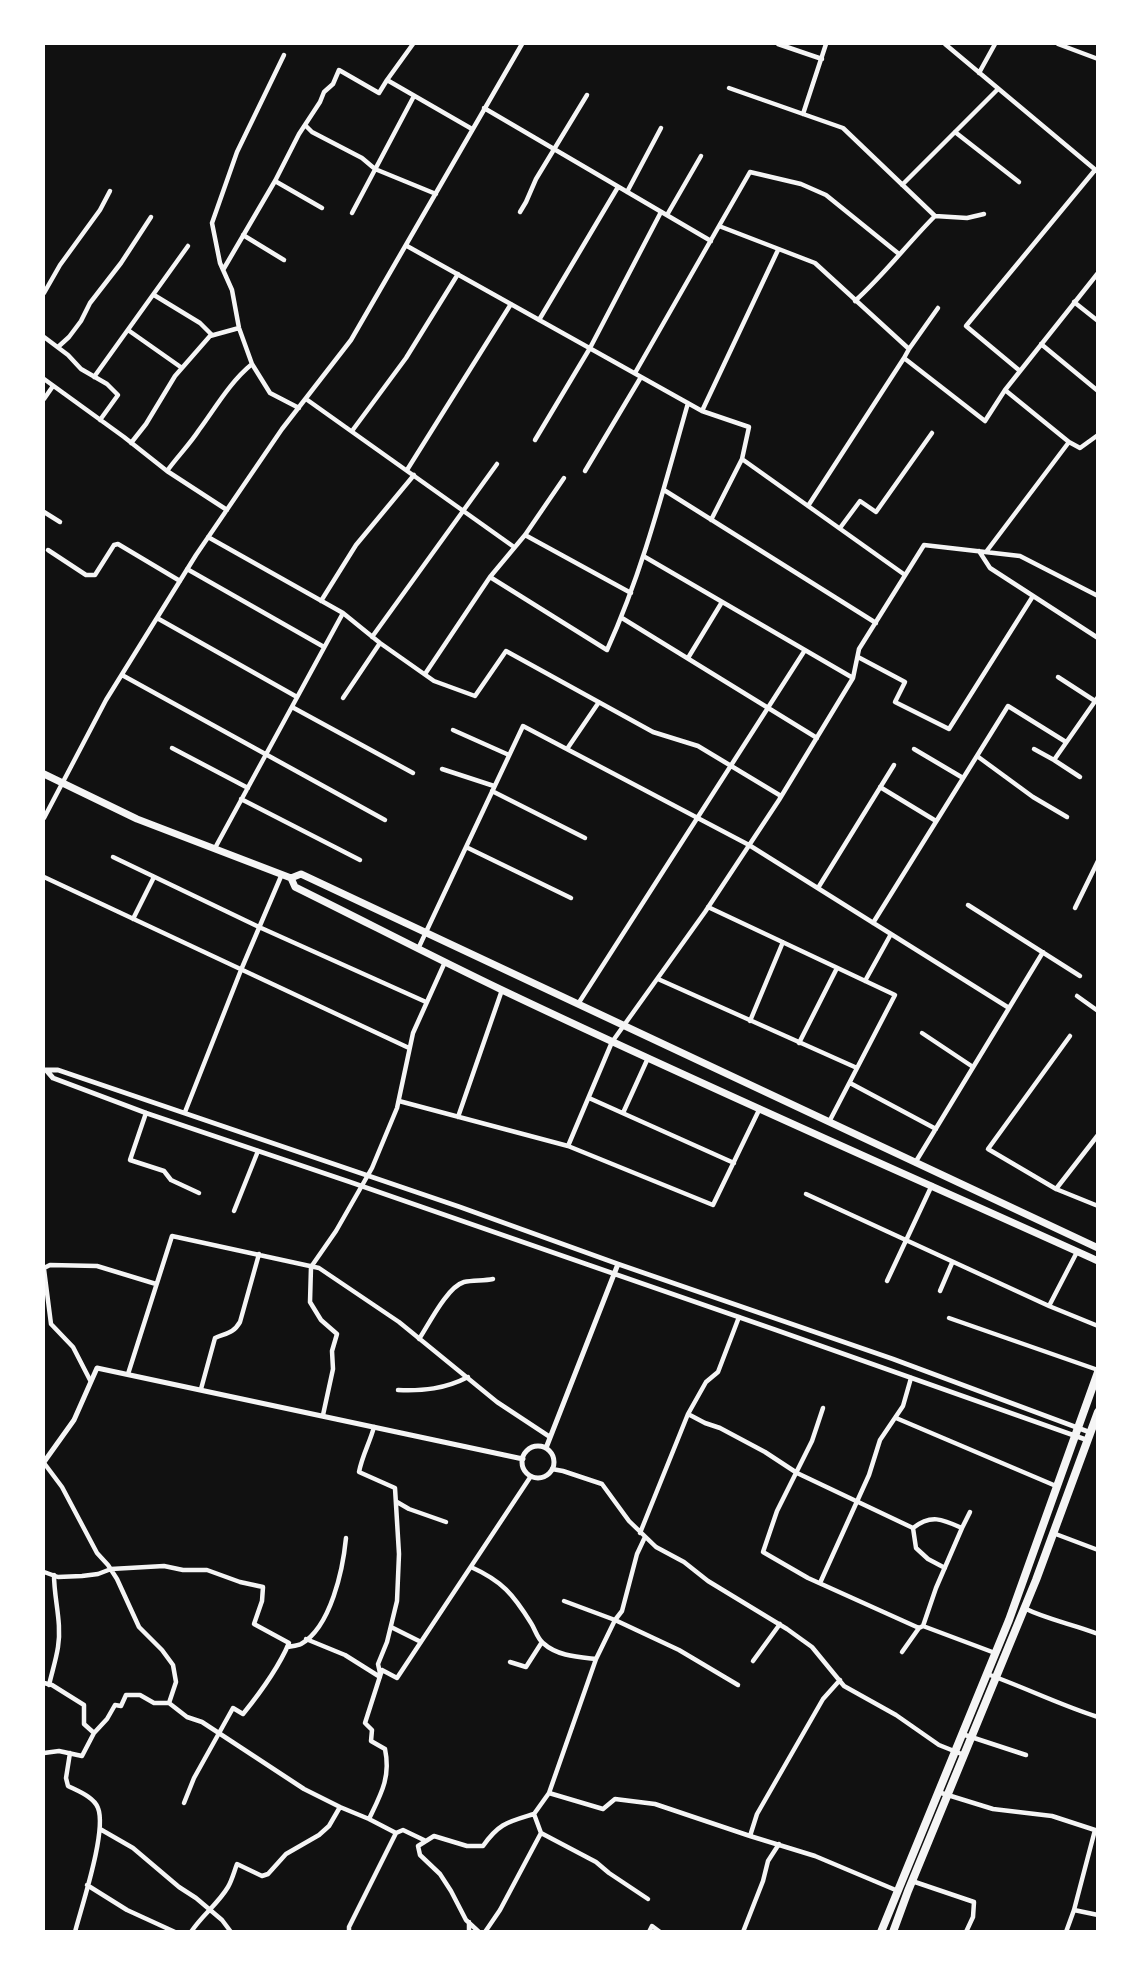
<!DOCTYPE html>
<html>
<head>
<meta charset="utf-8">
<style>
	body { margin:0 }
	#map { position:relative; width:1141px; height:1975px; overflow:hidden; background:#111; font-family:Manrope,sans-serif }
	canvas { display:block }
	.frame { position:absolute; inset:0; border:45px solid #fff; pointer-events:none }
</style>
</head>
<body>
<div id="map">
<canvas width="1141" height="1975"></canvas>
<div class="frame"></div>
</div>
<script>
const context = document.querySelector('canvas').getContext('2d');
context.lineJoin = 'round';
function stroke(path, color, width, dash) { context.strokeStyle = color; context.lineWidth = width; context.lineCap = dash ? 'butt' : 'round'; context.setLineDash(dash || []); context.stroke(path); }
const minor = new Path2D(`
	M 413,44 L 387,80 L 472,129
	M 778,44 L 822,59
	M 945,44 L 1098,172
	M 1058,44 L 1098,59
	M 284,55 L 237,152 L 212,223 L 220,263 L 232,290 L 239,328 L 252,364 L 270,393 L 299,408
	M 979,73 L 995,44
	M 729,88 L 843,128 L 935,216 L 967,218 L 984,214
	M 484,108 L 711,241
	M 803,114 L 826,44
	M 305,125 L 312,132 L 362,158 L 375,169 L 436,194
	M 955,132 L 1019,182
	M 275,181 L 322,208
	M 902,185 L 998,89
	M 627,192 L 661,128
	M 520,212 L 526,202 L 536,179 L 587,95
	M 352,213 L 414,96
	M 667,215 L 701,156
	M 719,226 L 750,172 L 801,184 L 826,195 L 899,254
	M 243,235 L 284,260
	M 407,246 L 702,411 L 749,427 L 742,459 L 711,520
	M 223,270 L 275,181 L 299,134 L 320,102 L 324,92 L 333,84 L 339,70 L 379,93 L 387,80
	M 44,293 L 60,265 L 100,210 L 110,191
	M 154,295 L 200,323 L 212,335
	M 855,301 C 884,275 907,244 935,216
	M 1074,302 L 1098,321
	M 539,320 L 618,187
	M 128,330 L 182,368
	M 44,337 L 68,355 L 81,369 L 107,384 L 118,395 L 100,420
	M 1041,344 L 1098,391
	M 58,347 L 69,337 L 81,321 L 90,303 L 121,263 L 151,217
	M 909,349 L 938,308
	M 1020,371 L 966,326 L 1095,170
	M 635,373 L 719,226 L 815,263 L 909,349 L 904,358 L 985,421 L 1005,390 L 1098,273
	M 94,377 L 188,246
	M 44,379 L 124,437 L 167,471 L 227,510
	M 1005,390 L 1069,442 L 1080,448 L 1098,435
	M 44,399 L 53,386
	M 306,399 L 514,547
	M 702,411 L 778,250
	M 352,431 L 406,358 L 458,274
	M 535,440 L 590,348 L 661,212
	M 131,443 L 146,424 L 175,376 L 210,336 L 239,328
	M 742,459 L 905,575
	M 407,470 L 511,304
	M 167,471 C 177,457 190,444 199,430 C 216,407 230,382 252,364
	M 585,471 L 641,377
	M 664,490 L 876,623
	M 808,506 L 904,358
	M 44,512 L 60,522
	M 840,528 L 860,501 L 876,512 L 932,433
	M 525,535 L 631,593
	M 208,537 L 343,613 L 380,643 L 434,681 L 475,696 L 506,651 L 653,732 L 698,746 L 781,796
	M 48,550 L 86,575 L 95,575 L 114,545 L 118,544 L 180,581
	M 979,551 L 990,568 L 1098,638
	M 986,552 L 1069,442
	M 645,557 L 853,678
	M 187,569 L 324,647
	M 490,577 L 607,650 C 643,571 664,487 688,403
	M 321,601 L 356,545 L 414,475
	M 157,618 L 297,697
	M 622,618 L 817,738
	M 372,637 L 497,464
	M 858,657 L 905,682 L 895,702 L 949,729 L 1033,596
	M 688,658 L 722,602
	M 425,674 L 490,577 L 525,535 L 564,478
	M 122,675 L 385,820
	M 1058,677 L 1095,701
	M 343,698 L 380,643
	M 292,707 L 413,773
	M 453,730 L 509,755
	M 172,748 L 248,788
	M 567,749 L 599,702
	M 914,749 L 963,778
	M 1034,749 L 1054,760
	M 977,756 L 1033,797 L 1067,817
	M 442,769 L 494,786
	M 1080,777 L 1054,760 L 1098,697
	M 880,787 L 936,821
	M 492,791 L 585,838
	M 241,799 L 360,860
	M 44,818 L 106,700 L 196,555 L 282,429 L 351,340 L 522,44
	M 466,847 L 571,898
	M 215,848 L 343,613
	M 113,857 L 259,927 L 426,1002
	M 44,877 L 409,1048
	M 818,888 L 894,765
	M 968,905 L 1080,976
	M 708,907 L 895,995 L 829,1122
	M 1075,908 L 1098,861
	M 133,919 L 154,877
	M 873,923 L 1008,706 L 1066,742
	M 418,949 L 523,726 L 749,845 L 1009,1008
	M 658,979 L 857,1068
	M 865,981 L 891,934
	M 1077,996 L 1098,1011
	M 578,1004 L 805,650
	M 750,1021 L 783,942
	M 922,1033 L 973,1067
	M 1070,1036 L 988,1149 L 1056,1189 L 1098,1206
	M 799,1043 L 837,968
	M 850,1083 L 936,1129
	M 589,1098 L 734,1163
	M 399,1101 L 568,1146 L 713,1205 L 760,1108
	M 185,1112 L 241,970 L 282,874
	M 146,1113 L 130,1160 L 164,1171 L 171,1180 L 199,1193
	M 623,1113 L 648,1058
	M 458,1117 L 502,990
	M 568,1146 L 612,1042 L 705,912 L 779,800 L 853,678 L 859,649 L 924,545 L 1020,556 L 1098,596
	M 915,1163 L 1043,952
	M 1056,1189 L 1098,1135
	M 806,1194 L 1049,1306 L 1077,1252
	M 234,1211 L 258,1151
	M 44,1268 L 50,1265 L 97,1266 L 156,1284
	M 44,1269 L 51,1324 L 73,1347 L 90,1380
	M 887,1281 L 932,1185
	M 940,1291 L 952,1263
	M 1049,1306 L 1098,1326
	M 739,1317 L 718,1372 L 706,1382 L 688,1414 L 705,1423 L 720,1428 L 765,1452 L 797,1473 L 913,1528 C 931,1514 942,1519 962,1528 L 936,1588 L 923,1626
	M 949,1318 L 1098,1370
	M 419,1339 C 429,1324 447,1287 464,1282 C 473,1280 484,1281 493,1279
	M 128,1374 L 172,1236 L 319,1268 L 399,1322 L 497,1402 L 550,1437
	M 201,1389 L 215,1338 C 226,1333 233,1334 240,1322 L 259,1254
	M 398,1390 C 423,1391 445,1389 468,1377
	M 823,1408 L 812,1441 L 777,1511 L 763,1552 L 808,1578 L 919,1628 L 923,1626 L 995,1653
	M 323,1415 L 333,1369 L 332,1351 L 337,1334 L 321,1320 L 310,1302 L 311,1267 L 336,1231 L 372,1168 L 397,1108 L 413,1033 L 445,962
	M 896,1418 L 1056,1486
	M 374,1427 C 370,1442 362,1456 359,1472 L 395,1488 L 399,1554 L 397,1601 L 387,1642 L 378,1664 L 380,1673
	M 44,1463 L 62,1487 L 97,1553 L 108,1565 L 117,1579 L 139,1627 L 162,1650 L 173,1665 L 176,1682 L 169,1703 L 154,1703 L 140,1695 L 126,1695 L 121,1706 L 115,1705 L 107,1719 L 94,1733
	M 552,1469 L 563,1471 L 602,1484 L 629,1521 L 656,1547 L 684,1562 L 708,1581 L 787,1629 L 812,1647 L 844,1686 L 896,1715 L 939,1745 L 964,1755
	M 397,1502 L 409,1509 L 446,1522
	M 913,1528 L 916,1548 L 928,1559 L 945,1568
	M 962,1528 L 970,1512
	M 640,1533 L 688,1414
	M 1053,1533 L 1098,1550
	M 645,1537 L 637,1554 L 622,1611 L 615,1620 L 596,1659 L 549,1793 L 603,1809 L 615,1799 L 655,1804 L 750,1836 L 757,1814 L 823,1699 L 840,1680
	M 471,1567 C 502,1581 513,1594 531,1623 C 535,1629 537,1638 543,1643 C 557,1656 578,1657 596,1659
	M 44,1572 L 58,1577 L 82,1576 L 98,1574 L 111,1569 L 164,1566 L 183,1570 L 207,1570 L 240,1582 L 263,1587 L 262,1601 L 254,1624 L 289,1643 C 278,1669 260,1693 243,1714 L 233,1708 L 194,1778 L 184,1803
	M 820,1583 L 869,1475 L 880,1440 L 903,1406 L 911,1378
	M 564,1601 L 615,1620 L 679,1650 L 738,1685
	M 1024,1608 C 1048,1620 1073,1624 1098,1634
	M 391,1627 L 421,1642
	M 306,1639 L 345,1655 L 380,1677
	M 287,1647 C 291,1646 297,1646 301,1644 C 331,1627 343,1569 346,1538
	M 902,1652 L 919,1628
	M 753,1661 L 780,1624
	M 510,1662 L 526,1667 L 542,1642
	M 987,1674 C 1024,1687 1060,1705 1098,1717
	M 44,1683 L 52,1685 L 84,1705 L 84,1724 L 94,1733 L 82,1756 L 59,1751 L 44,1753
	M 49,1685 C 52,1672 56,1660 58,1647 C 62,1623 54,1599 54,1575
	M 169,1703 L 187,1717 L 202,1722 L 304,1789 L 340,1807
	M 962,1734 L 1026,1755
	M 70,1753 L 66,1778 L 68,1786 C 78,1791 94,1797 98,1808 C 107,1831 82,1905 75,1932
	M 938,1792 L 993,1809 L 1052,1816 L 1098,1831
	M 534,1814 L 549,1793
	M 369,1819 L 396,1833
	M 100,1829 L 133,1848 L 179,1887 L 196,1898 L 222,1920 L 231,1932
	M 750,1836 L 815,1856 L 898,1891
	M 912,1881 L 974,1902 L 973,1917 L 966,1932
	M 87,1885 L 127,1910 L 175,1932
	M 1074,1910 L 1098,1915
	M 469,1922 L 469,1932
	M 191,1932 C 202,1915 218,1904 228,1887 C 232,1880 234,1872 237,1864 L 262,1876 L 268,1874 L 286,1854 L 319,1835 L 329,1826 L 340,1807 L 369,1819 C 381,1794 391,1777 385,1749 L 371,1741 L 372,1730 L 365,1723 L 382,1670 L 397,1678 L 531,1476
	M 349,1932 L 349,1927 L 396,1833 L 403,1830 L 426,1841
	M 479,1932 L 466,1920 L 451,1891 L 440,1874 L 420,1855 L 418,1846 L 434,1836 L 467,1846 L 483,1846 C 499,1823 508,1822 534,1814 L 541,1833
	M 485,1932 L 500,1910 L 541,1833 L 596,1862 L 609,1873 L 648,1899
	M 649,1932 L 652,1926 L 660,1932
	M 743,1932 L 763,1881 L 768,1861 L 779,1844
	M 1066,1932 L 1074,1910 L 1095,1830`);
const tertiary = new Path2D(`
	M 44,1070 L 58,1070 L 460,1207 L 618,1264 L 893,1359 L 1089,1432
	M 47,1071 L 53,1078 L 146,1113 L 350,1182 L 776,1330 L 1087,1440
	M522 1462a16 16 0 1 1 32 0a16 16 0 1 1-32 0Z
	M 546,1448 L 618,1264
	M 44,1462 L 74,1420 L 97,1368 L 523,1459`);
const primary = new Path2D(`
	M 44,774 L 137,819 L 291,878 L 301,874 L 1098,1248
	M 291,878 L 295,887 C 364,921 433,957 502,990 C 699,1084 899,1171 1098,1261`);
const trunk = new Path2D(`
	M 881,1932 L 1009,1620 L 1098,1372
	M 893,1932 L 908,1891 L 1036,1580 L 1098,1412`);
stroke(minor, '#f5f5f5', 4.5);
stroke(tertiary, '#f5f5f5', 5);
stroke(primary, '#f5f5f5', 7);
stroke(trunk, '#f5f5f5', 8);
</script>
</body>
</html>
